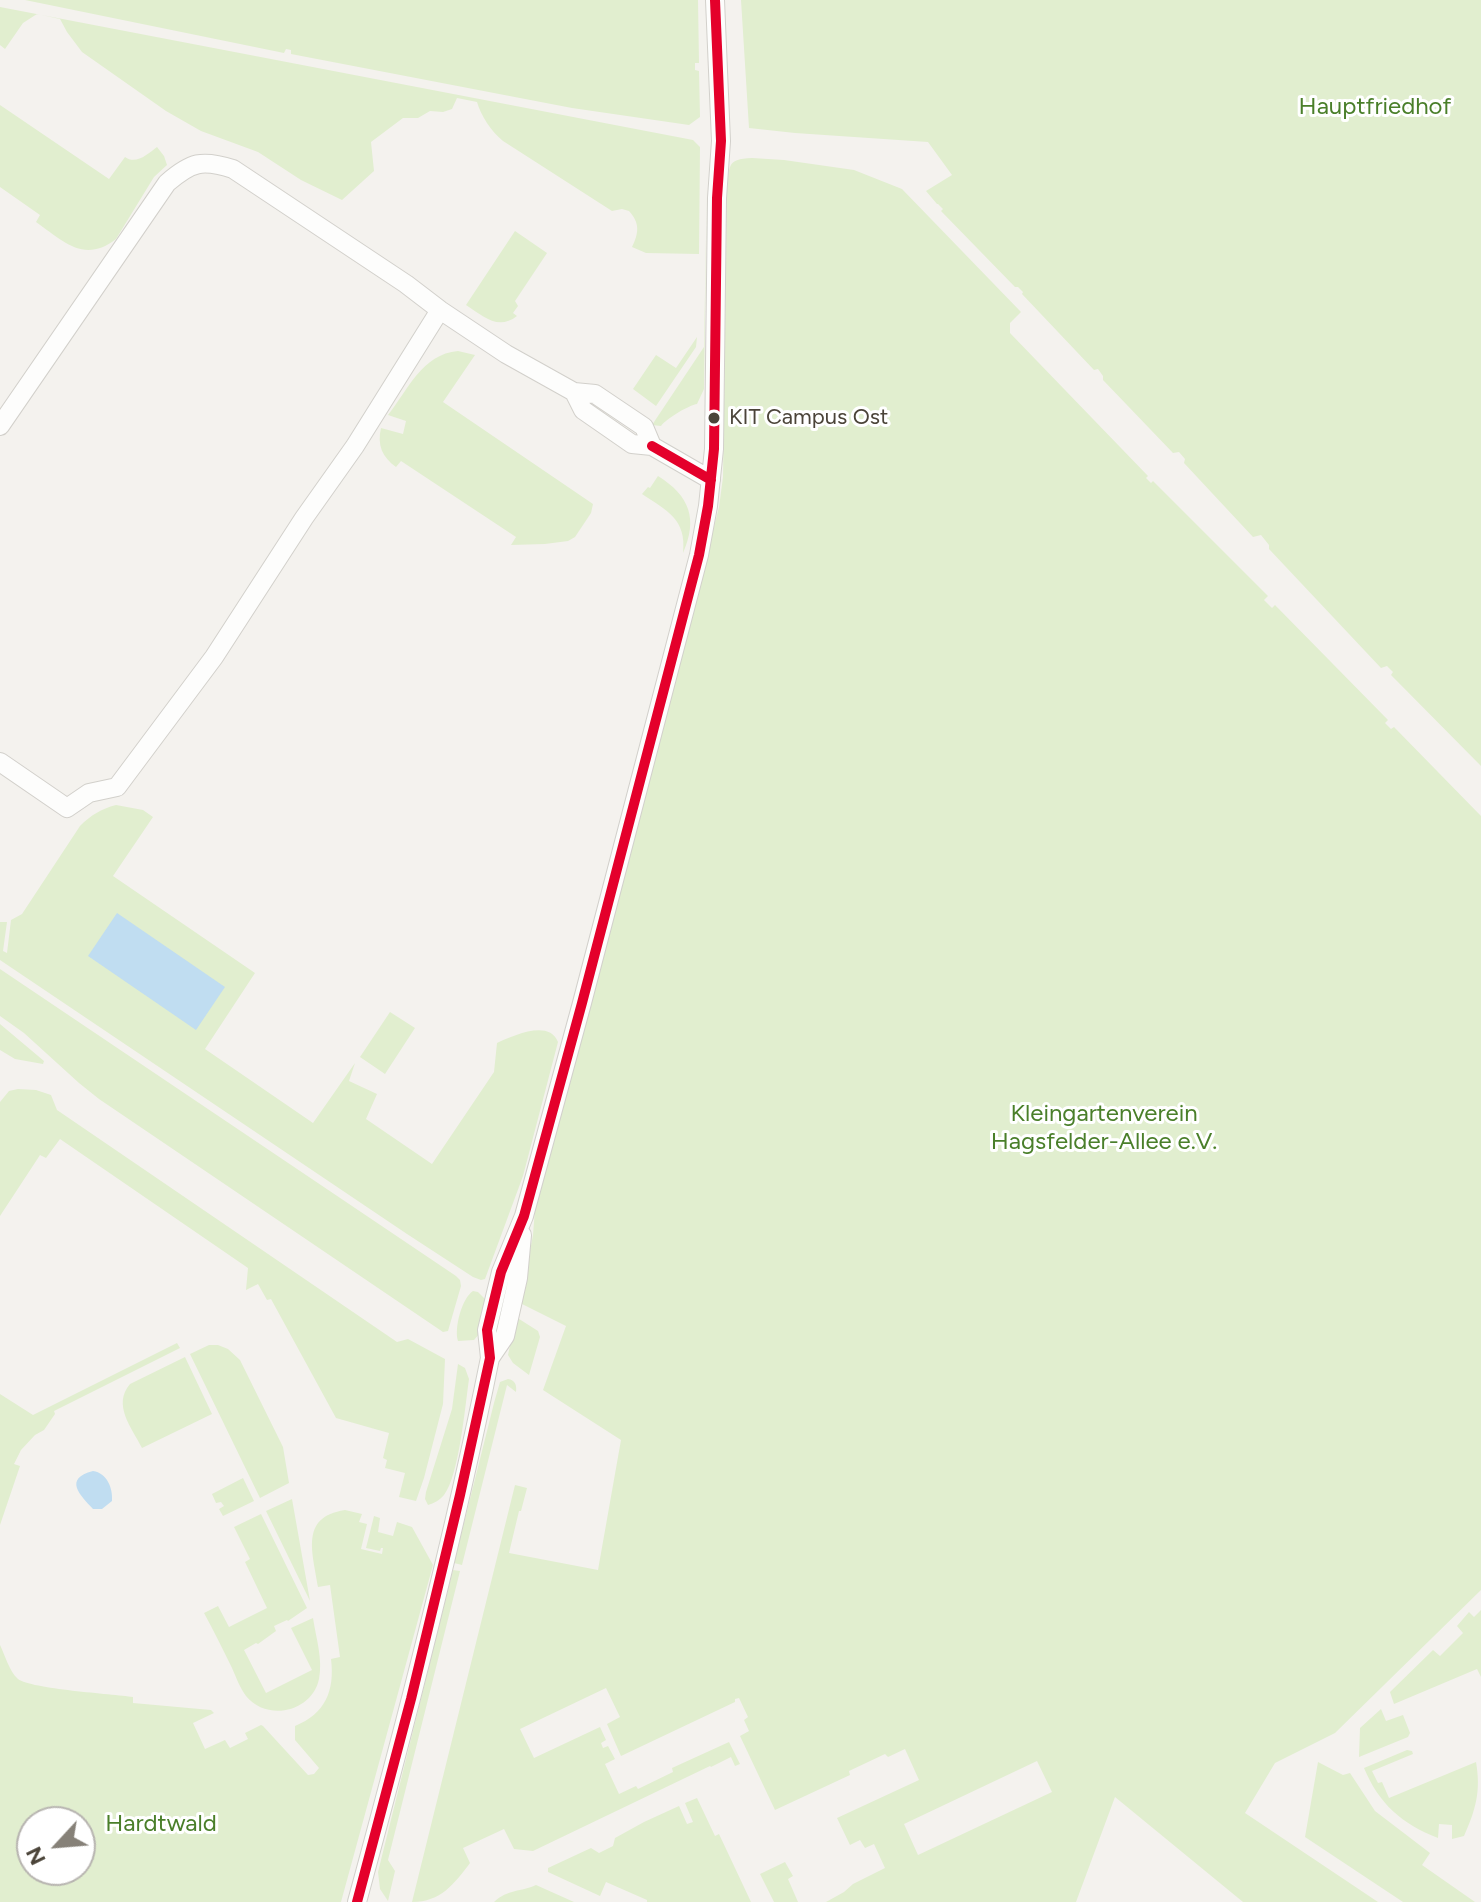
<!DOCTYPE html>
<html>
<head>
<meta charset="utf-8">
<style>
	body { margin:0 }
	#map { position:relative; width:1481px; height:1902px; overflow:hidden; background:#f4f2ee; font-family:Figtree,sans-serif }
	canvas { display:block }
	.north { position:absolute; left:16px; top:1806px; width:80px; height:80px; box-sizing:border-box; background:#fff; border:2px solid #b7b4b0; border-radius:50%; rotate:244deg; font-size:22px; font-weight:700; line-height:32px; text-align:center; color:#4b4439 }
	.north::after { content:''; display:block; margin:auto; width:28px; height:36px; background:#868178; clip-path:polygon(50% 0,100% 100%,50% 72%,0 100%) }
</style>
</head>
<body>
<div id="map">
<canvas width="1481" height="1902"></canvas>
<div class="north">N</div>
</div>
<script>
const context = document.querySelector('canvas').getContext('2d');
context.lineJoin = 'round';
function paint(path, color) { context.fillStyle = color; context.fill(path, 'evenodd'); }
function stroke(path, color, width, dash) { context.strokeStyle = color; context.lineWidth = width; context.lineCap = dash ? 'butt' : 'round'; context.setLineDash(dash || []); context.stroke(path); }
function drawText(font, color, halo, rows, align = 'center') {
  context.font = font + ' Figtree,sans-serif'; context.lineWidth = 6; context.setLineDash([]); context.textBaseline = 'middle'; context.strokeStyle = halo; context.fillStyle = color; for (const [text, x, y, turn = 0] of rows) {
    context.save(); context.translate(x, y); context.rotate((+turn || 0) * Math.PI / 180); context.textAlign = isNaN(turn) ? turn : align; if (halo) context.strokeText(text, 0, 0); context.fillText(text, 0, 0); context.restore();
  }
}
const green = new Path2D(`
	M 25,0 L 698,0 L 699,63 L 695,63 L 695,70 L 699,71 L 700,117 L 689,125 L 572,108 L 291,54 L 291,50 L 286,49 L 284,53 Z
	M 741,0 L 1481,0 L 1481,766 L 1391,675 L 1393,672 L 1387,666 L 1381,668 L 1269,549 L 1269,545 L 1261,535 L 1253,537 L 1184,463 L 1185,459 L 1179,452 L 1173,453 L 1103,380 L 1103,376 L 1098,369 L 1094,370 L 1022,294 L 1023,292 L 1018,287 L 1015,287 L 941,211 L 943,209 L 938,204 L 937,204 L 926,191 L 952,175 L 928,142 L 795,133 L 749,128 Z
	M 0,7 L 693,140 L 700,147 L 699,254 L 646,253 L 632,247 C 639,233 640,223 629,211 L 622,209 L 612,211 L 503,141 C 491,131 481,116 477,102 L 457,98 L 452,109 L 443,112 L 430,111 L 418,118 L 403,118 L 371,142 L 374,171 L 342,200 L 301,180 L 258,152 L 201,131 L 166,111 L 82,52 L 67,32 L 60,19 L 37,14 L 23,23 L 5,49 L 0,45 Z
	M 0,105 L 109,179 L 125,157 C 136,165 148,154 157,147 L 164,156 L 167,165 L 154,177 L 116,239 C 84,264 63,241 36,222 L 40,215 L 0,187 Z
	M 752,158 L 784,160 L 854,170 L 902,189 L 1021,312 L 1010,323 L 1010,333 L 1148,476 L 1146,478 L 1151,483 L 1153,481 L 1268,596 L 1264,600 L 1272,608 L 1275,605 L 1388,720 L 1385,723 L 1391,729 L 1394,727 L 1481,816 L 1481,1590 L 1335,1733 L 1275,1763 L 1245,1813 L 1378,1902 L 1243,1902 L 1115,1797 L 1076,1902 L 826,1902 L 844,1892 L 853,1884 L 885,1868 L 874,1844 L 865,1848 L 860,1840 L 850,1845 L 837,1818 L 919,1780 L 905,1749 L 888,1757 L 885,1754 L 849,1771 L 850,1775 L 775,1810 L 740,1736 L 749,1731 L 744,1720 L 748,1717 L 739,1698 L 735,1699 L 735,1702 L 621,1756 L 607,1724 L 620,1717 L 606,1688 L 520,1729 L 534,1758 L 600,1727 L 606,1740 L 601,1743 L 603,1748 L 608,1746 L 615,1759 L 605,1764 L 619,1794 L 636,1786 L 638,1789 L 673,1772 L 672,1768 L 729,1742 L 740,1764 L 735,1766 L 731,1757 L 711,1767 L 710,1766 L 533,1851 L 514,1849 L 504,1829 L 463,1848 L 470,1863 C 454,1884 441,1902 412,1902 L 515,1485 L 527,1488 L 521,1511 L 519,1511 L 509,1553 L 598,1570 L 621,1440 L 543,1390 L 566,1326 L 520,1303 L 533,1235 L 535,1209 L 624,876 L 719,507 L 723,477 L 727,191 C 730,167 725,159 752,158 ZM 1037,1761 L 1052,1792 L 918,1855 L 904,1824 Z
	M 707,183 L 704,389 L 697,404 C 689,405 666,419 661,426 L 652,425 L 704,347 Z
	M 515,231 L 547,253 L 515,301 L 518,306 L 513,313 L 517,316 C 498,331 483,316 466,305 Z
	M 697,337 L 696,347 L 656,406 L 633,389 L 656,355 L 676,368 Z
	M 458,351 L 475,355 L 443,402 L 593,504 L 591,513 L 575,537 L 568,541 L 545,544 L 511,545 L 516,537 L 401,461 L 396,467 C 382,457 377,445 381,428 L 403,434 L 406,421 L 388,415 C 408,390 422,354 458,351 Z
	M 658,476 C 690,496 698,519 683,553 C 687,519 666,510 642,494 L 648,487 L 650,488 Z
	M 116,805 L 143,810 L 153,817 L 113,876 L 255,973 L 205,1049 L 313,1123 L 355,1063 L 349,1081 L 377,1094 L 366,1119 L 432,1164 L 494,1072 L 497,1043 C 513,1036 549,1019 558,1042 L 523,1176 L 485,1279 L 481,1280 L 473,1277 L 407,1234 L 0,960 L 0,922 L 7,922 L 3,951 L 7,953 L 11,920 L 22,914 L 80,826 C 91,815 101,809 116,805 Z
	M 0,969 L 456,1276 L 460,1280 L 461,1286 L 448,1331 L 443,1332 L 99,1099 L 79,1083 L 24,1033 L 0,1016 Z
	M 390,1012 L 415,1028 L 385,1074 L 360,1057 Z
	M 0,1024 L 44,1061 L 43,1064 L 15,1059 L 0,1050 Z
	M 18,1089 L 36,1090 L 51,1095 L 57,1110 L 397,1342 L 408,1339 L 445,1359 L 443,1404 L 424,1478 L 416,1501 L 399,1497 L 405,1473 L 385,1468 L 387,1460 L 383,1458 L 389,1433 L 336,1418 L 271,1299 L 267,1300 L 258,1284 L 246,1290 L 248,1268 L 60,1139 L 46,1158 L 40,1155 L 0,1216 L 0,1102 L 9,1091 Z
	M 473,1291 L 478,1292 L 486,1300 L 480,1333 L 474,1340 L 458,1341 C 454,1328 462,1298 473,1291 Z
	M 516,1317 L 538,1331 L 540,1337 L 529,1375 L 513,1363 L 508,1355 Z
	M 177,1343 L 180,1348 L 54,1411 L 55,1414 L 44,1430 L 35,1435 L 21,1450 L 14,1464 L 20,1466 L 0,1525 L 0,1394 L 33,1415 Z
	M 209,1345 L 218,1345 L 228,1349 L 240,1360 L 283,1447 L 289,1483 L 260,1498 L 190,1354 Z
	M 185,1357 L 212,1414 L 142,1448 C 132,1428 112,1405 130,1384 Z
	M 458,1364 L 465,1368 L 469,1379 C 465,1407 459,1476 444,1495 C 439,1501 434,1503 428,1505 L 425,1499 L 426,1492 L 452,1409 Z
	M 508,1379 C 515,1380 517,1385 516,1392 L 507,1385 L 462,1565 L 454,1563 L 494,1403 L 500,1382 Z
	M 243,1478 L 254,1501 L 223,1516 L 219,1509 L 224,1506 L 221,1502 L 216,1503 L 212,1494 Z
	M 292,1499 L 310,1601 L 266,1511 Z
	M 345,1510 L 362,1514 L 359,1522 L 367,1524 L 361,1549 L 382,1554 L 383,1548 L 381,1548 L 380,1551 L 366,1548 L 374,1516 L 380,1518 L 378,1532 L 393,1536 L 397,1522 L 412,1527 L 433,1565 L 341,1902 L 0,1902 L 0,1645 C 5,1655 9,1671 18,1679 C 31,1689 112,1694 133,1697 L 133,1703 L 211,1710 L 214,1713 L 193,1723 L 205,1749 L 225,1740 L 230,1748 L 248,1739 L 245,1733 L 261,1725 L 263,1726 L 308,1775 L 314,1774 L 319,1768 L 295,1740 L 295,1726 C 325,1714 335,1691 331,1659 L 340,1657 L 330,1585 L 318,1587 C 313,1553 299,1517 345,1510 ZM 32,1822 L 80,1822 L 80,1870 L 32,1870 Z
	M 261,1514 L 307,1608 L 288,1621 L 287,1620 L 274,1626 L 276,1631 L 258,1644 L 256,1643 L 244,1650 L 266,1693 L 312,1670 L 291,1628 L 313,1618 C 316,1638 323,1659 319,1679 C 312,1712 267,1722 246,1696 C 240,1688 236,1677 232,1668 C 223,1650 214,1631 204,1613 L 218,1606 L 229,1627 L 267,1608 L 245,1562 L 250,1559 L 234,1527 Z
	M 453,1570 L 460,1571 L 388,1860 L 395,1871 L 388,1901 L 380,1889 L 378,1872 Z
	M 1481,1610 L 1481,1677 L 1477,1669 L 1394,1704 L 1390,1692 L 1433,1650 L 1440,1656 L 1463,1633 L 1457,1626 L 1469,1612 L 1474,1617 Z
	M 1381,1709 L 1386,1721 L 1403,1715 L 1410,1733 L 1408,1737 L 1359,1757 L 1360,1728 Z
	M 1407,1750 L 1412,1751 L 1413,1754 L 1372,1771 L 1378,1783 L 1382,1782 L 1389,1798 L 1476,1762 C 1481,1791 1476,1809 1464,1836 L 1452,1839 L 1452,1825 L 1439,1824 L 1438,1838 C 1402,1824 1379,1804 1364,1768 Z
	M 1318,1762 L 1343,1775 L 1350,1773 L 1375,1811 L 1430,1853 L 1422,1865 L 1475,1902 L 1403,1902 L 1305,1837 Z
	M 697,1798 L 715,1836 L 719,1834 L 751,1902 L 647,1902 L 647,1900 L 606,1882 L 600,1896 L 548,1872 L 548,1868 L 591,1848 L 599,1853 L 613,1846 L 615,1838 L 644,1822 L 679,1806 L 687,1824 L 693,1822 L 685,1803 Z
	M 785,1862 L 793,1876 L 788,1879 L 798,1902 L 774,1902 L 760,1874 Z
	M 536,1885 L 574,1902 L 494,1902 C 508,1889 521,1892 536,1885 Z`);
const water = new Path2D(`
	M 117,913 L 225,987 L 196,1030 L 88,956 Z
	M 93,1471 C 107,1473 113,1488 112,1501 L 102,1509 L 93,1509 C 80,1495 63,1479 93,1471 Z`);
const minor = new Path2D(`
	M 574,392 L 583,410 L 632,444 L 652,446 L 711,480
	M 0,426 L 167,183 C 191,162 202,159 233,169 L 406,284 L 440,310 L 506,354 L 574,392 L 595,394 L 644,427 L 652,446
	M 0,762 L 67,808 L 89,793 L 117,787 L 214,657 L 304,518 L 355,446 L 440,310
	M 490,1358 L 505,1336 L 518,1278 L 522,1235
	M 357,1902 C 406,1722 453,1541 490,1358 L 487,1330 L 501,1272 L 524,1216 L 582,1003 L 699,555 L 708,506 L 714,449 L 717,198 L 721,141 L 715,0`);
const bus1 = new Path2D(`
	M 652,446 L 711,480
	M 357,1902 L 411,1699 L 460,1495 L 490,1358 L 487,1330 L 501,1272 L 524,1216 L 582,1003 L 699,555 L 708,506 L 714,449 L 717,198 L 721,141 L 715,0`);
const markers = [
	[714,418,7,"#4b4439"]
];
const busNames = [
	["KIT Campus Ost",729,418]
];
const parkNames = [
	["Hauptfriedhof",1375,107],
	["Kleingartenverein",1104,1114],
	["Hagsfelder-Allee e.V.",1104,1142],
	["Hardtwald",161,1824]
];
paint(green, '#e1eecf');
paint(water, '#c0ddf1');
stroke(minor, '#d2d0cb', 20);
stroke(minor, '#fdfdfc', 18);
stroke(bus1, '#e4002b', 10);
for (const [x, y, r, color] of markers) { const dot = new Path2D(); dot.arc(x, y, r, 0, 2 * Math.PI); context.fillStyle = color; context.fill(dot); stroke(dot, '#fff', 3); }
drawText('22px', '#4b4439', '#fff', busNames, 'left');
drawText('24px', '#4a7f2a', '#fff', parkNames);
</script>
</body>
</html>
